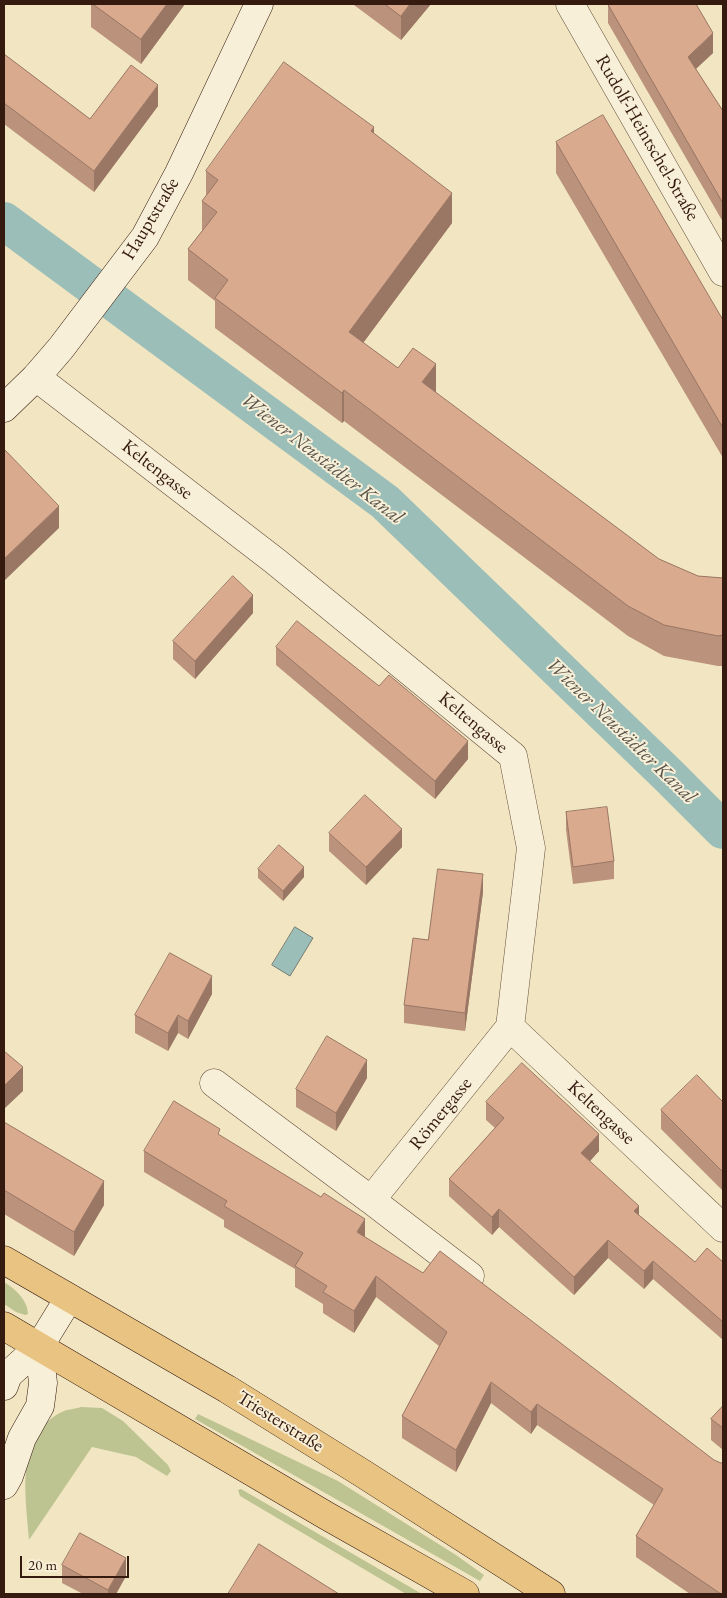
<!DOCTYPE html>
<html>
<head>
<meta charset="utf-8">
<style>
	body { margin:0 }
	#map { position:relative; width:727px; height:1598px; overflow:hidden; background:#f2e6c2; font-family:"EB Garamond",serif }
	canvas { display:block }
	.frame { position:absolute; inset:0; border:5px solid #351a0f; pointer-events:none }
	.scale { position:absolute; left:20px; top:1556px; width:109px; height:22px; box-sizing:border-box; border:2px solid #351a0f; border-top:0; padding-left:6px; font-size:15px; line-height:18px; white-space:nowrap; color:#351a0f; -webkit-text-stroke:4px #f7efd7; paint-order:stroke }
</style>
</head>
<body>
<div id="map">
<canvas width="727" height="1598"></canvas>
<div class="frame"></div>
<div class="scale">20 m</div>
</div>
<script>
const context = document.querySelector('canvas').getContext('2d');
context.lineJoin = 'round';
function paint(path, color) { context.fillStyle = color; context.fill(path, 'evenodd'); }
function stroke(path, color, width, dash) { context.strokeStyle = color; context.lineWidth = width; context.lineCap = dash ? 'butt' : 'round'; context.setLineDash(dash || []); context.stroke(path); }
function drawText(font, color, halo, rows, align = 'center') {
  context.font = font + ' "EB Garamond",serif'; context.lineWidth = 4; context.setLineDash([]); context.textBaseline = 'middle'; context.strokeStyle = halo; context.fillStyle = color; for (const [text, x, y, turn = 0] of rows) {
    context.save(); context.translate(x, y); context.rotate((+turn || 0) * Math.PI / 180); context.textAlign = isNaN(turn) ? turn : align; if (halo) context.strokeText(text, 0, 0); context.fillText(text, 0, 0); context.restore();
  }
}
const green = new Path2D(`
	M 4,1282 C 14,1288 28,1300 28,1314 L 25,1315 L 16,1312 L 4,1304 Z
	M 81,1407 L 102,1408 L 123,1421 L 168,1465 L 171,1471 L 167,1476 L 136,1457 L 92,1447 L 29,1540 C 27,1515 23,1487 27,1462 C 30,1444 44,1419 62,1412 C 67,1409 75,1409 81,1407 Z
	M 198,1414 L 338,1481 L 456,1555 L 484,1575 L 480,1581 L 195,1419 Z
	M 241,1489 L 422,1594 L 406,1594 L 240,1496 L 238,1490 Z`);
const water = new Path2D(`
	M 295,927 L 313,938 L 290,976 L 272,965 Z`);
const canal = new Path2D(`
	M 4,221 L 385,502 L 668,775 L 723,830`);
const street = new Path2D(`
	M 570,4 L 723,272
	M 36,377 L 275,561 L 513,756 L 531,848 L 510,1027 L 723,1228
	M 214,1083 L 371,1200
	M 470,1276 L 371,1200 L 510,1027`);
const secondary = new Path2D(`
	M 4,408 L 36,377 L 61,348 L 145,237 L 179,173 L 259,4
	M 4,1386 L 8,1375 L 39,1347 L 69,1298
	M 4,1485 L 9,1476 L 22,1438 L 40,1406 L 43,1383 L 39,1347`);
const primary = new Path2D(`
	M 4,1260 L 227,1389 L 362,1473 L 551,1594
	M 4,1326 L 327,1516 L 465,1594`);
const wall = new Path2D(`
	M 91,4 L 185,4 L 141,64 L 91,27 Z
	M 354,4 L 431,4 L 401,40 L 354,5 Z
	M 608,4 L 713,53 L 696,69 L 723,111 L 723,222 L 608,23 Z
	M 4,54 L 90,119 L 158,106 L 94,192 L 4,124 Z
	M 374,134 L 452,223 L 363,343 L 398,368 L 436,393 L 659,559 L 698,576 L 723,578 L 723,666 L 718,666 L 664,656 L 628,636 L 344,421 L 342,423 L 215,328 L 215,301 L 188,280 L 188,249 L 202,231 L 202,201 L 206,196 L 206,171 Z
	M 556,142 L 723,320 L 723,458 L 556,173 Z
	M 253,613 L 195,679 L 173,659 L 173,641 Z
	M 276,647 L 468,759 L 435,799 L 276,665 Z
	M 566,812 L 614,861 L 614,879 L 573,884 L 566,830 Z
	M 329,833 L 402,847 L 366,885 L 329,851 Z
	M 258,869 L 304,877 L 283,901 L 258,878 Z
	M 483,892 L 465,1031 L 404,1023 L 404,1005 L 428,940 Z
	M 212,994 L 188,1039 L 178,1033 L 168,1051 L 135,1033 L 135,1015 Z
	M 367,1078 L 336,1131 L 296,1107 L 296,1089 Z
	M 486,1102 L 599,1151 L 590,1161 L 639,1215 L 695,1262 L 723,1262 L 723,1340 L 653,1279 L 644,1289 L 608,1258 L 574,1295 L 499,1227 L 492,1235 L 449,1196 L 449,1179 L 495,1128 L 486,1120 Z
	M 723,1102 L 723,1191 L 661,1129 L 661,1110 Z
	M 4,1122 L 104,1205 L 74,1256 L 4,1214 Z
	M 220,1136 L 365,1237 L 714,1460 L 723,1594 L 690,1594 L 636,1557 L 636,1536 L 654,1505 L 537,1425 L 531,1434 L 491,1403 L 456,1472 L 402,1438 L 402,1416 L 439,1346 L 376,1297 L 354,1333 L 323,1313 L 323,1304 L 295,1287 L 295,1269 L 224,1227 L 224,1220 L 144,1172 L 144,1151 Z
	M 723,1406 L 723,1450 L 711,1440 L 711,1419 Z
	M 62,1565 L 126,1576 L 116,1594 L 83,1594 L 62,1583 Z`);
const shadedWall = new Path2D(`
	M 167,4 L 185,4 L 141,64 L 141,39 Z
	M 410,4 L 431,4 L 401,40 L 401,16 Z
	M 713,33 L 713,53 L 688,76 L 688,57 Z
	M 158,85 L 158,106 L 94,192 L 94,171 Z
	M 374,127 L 374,157 L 371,131 Z
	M 452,193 L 452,223 L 349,362 L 349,332 Z
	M 436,364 L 436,395 L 422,382 Z
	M 344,390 L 344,421 L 342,423 L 342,393 Z
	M 59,506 L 59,528 L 4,581 L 4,559 Z
	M 253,595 L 253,613 L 195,679 L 195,661 Z
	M 468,741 L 468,759 L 435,799 L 435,781 Z
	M 402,829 L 402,847 L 366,885 L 366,867 Z
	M 304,867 L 304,877 L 283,901 L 283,891 Z
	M 483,874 L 483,892 L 465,1031 L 465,1013 Z
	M 212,976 L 212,994 L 188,1039 L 188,1021 Z
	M 178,1015 L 178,1033 L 168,1051 L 168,1033 Z
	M 367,1060 L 367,1078 L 336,1131 L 336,1113 Z
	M 23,1067 L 23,1091 L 4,1109 L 4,1086 Z
	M 599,1134 L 599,1151 L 581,1171 L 581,1153 Z
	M 104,1181 L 104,1205 L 74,1256 L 74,1232 Z
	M 639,1206 L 639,1224 L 634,1211 Z
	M 499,1209 L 499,1227 L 492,1235 L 492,1217 Z
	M 365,1219 L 365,1240 L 357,1232 Z
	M 608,1240 L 608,1258 L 574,1295 L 574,1277 Z
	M 653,1261 L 653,1279 L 644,1289 L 644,1271 Z
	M 376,1276 L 376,1297 L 354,1333 L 354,1311 Z
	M 491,1382 L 491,1403 L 456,1472 L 456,1450 Z
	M 537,1404 L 537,1425 L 531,1434 L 531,1412 Z
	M 126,1558 L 126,1576 L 116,1594 L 108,1594 L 108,1590 Z`);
const building = new Path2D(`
	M 93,4 L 167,4 L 141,39 Z
	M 385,4 L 410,4 L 401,16 Z
	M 608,4 L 696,4 L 713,33 L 688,57 L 723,111 L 723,203 Z
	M 4,54 L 90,119 L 131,65 L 158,85 L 94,171 L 4,103 Z
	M 284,62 L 374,127 L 371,131 L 452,193 L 349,332 L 398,368 L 413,348 L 436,364 L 422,382 L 659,559 L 698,576 L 723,578 L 723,635 L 718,636 L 664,625 L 628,606 L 344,390 L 342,393 L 215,298 L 228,280 L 188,249 L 217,212 L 202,201 L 218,180 L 206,171 Z
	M 603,115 L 723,320 L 723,428 L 556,142 Z
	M 4,449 L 59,506 L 4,559 Z
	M 233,576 L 253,595 L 195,661 L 173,641 Z
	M 297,621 L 379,686 L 389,675 L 468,741 L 435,781 L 276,647 Z
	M 365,795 L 402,829 L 366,867 L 329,833 Z
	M 607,807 L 614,861 L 573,867 L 566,812 Z
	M 279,845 L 304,867 L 283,891 L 258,869 Z
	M 438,869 L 483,874 L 465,1013 L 404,1005 L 413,938 L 428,940 Z
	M 170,953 L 212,976 L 188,1021 L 178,1015 L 168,1033 L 135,1015 Z
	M 327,1036 L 367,1060 L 336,1113 L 296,1089 Z
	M 4,1051 L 23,1067 L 4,1086 Z
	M 522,1063 L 599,1134 L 581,1153 L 639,1206 L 634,1211 L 695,1262 L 707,1248 L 723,1262 L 723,1322 L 653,1261 L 644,1271 L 608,1240 L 574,1277 L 499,1209 L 492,1217 L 449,1179 L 504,1118 L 486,1102 Z
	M 697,1075 L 723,1102 L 723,1172 L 661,1110 Z
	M 174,1101 L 220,1129 L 218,1134 L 321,1197 L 324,1193 L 365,1219 L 357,1232 L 423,1273 L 440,1251 L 714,1460 L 721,1463 L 723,1463 L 723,1594 L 721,1594 L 636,1536 L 663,1489 L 537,1404 L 531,1412 L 491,1382 L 456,1450 L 402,1416 L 447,1332 L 376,1276 L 354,1311 L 323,1292 L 327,1286 L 295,1266 L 303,1253 L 224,1206 L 227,1201 L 144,1151 Z
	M 4,1122 L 104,1181 L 74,1232 L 4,1190 Z
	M 723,1406 L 723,1428 L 711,1419 Z
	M 80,1533 L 126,1558 L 108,1590 L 62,1565 Z
	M 259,1544 L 339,1594 L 228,1594 Z`);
const streetNames = [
	["Rudolf-Heintschel-Straße",647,138,60],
	["Hauptstraße",151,219,-59],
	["Keltengasse",157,470,38],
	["Keltengasse",473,723,40],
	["Keltengasse",601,1113,43],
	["Römergasse",441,1114,-51],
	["Triesterstraße",280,1422,32]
];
const waterNames = [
	["Wiener Neustädter Kanal",322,459,38],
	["Wiener Neustädter Kanal",621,731,44]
];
paint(green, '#bdc492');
paint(water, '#9cbeb8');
stroke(water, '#737c74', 1);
stroke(canal, '#9cbeb8', 38);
stroke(street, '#644d3c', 29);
stroke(secondary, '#351a0f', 29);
stroke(primary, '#351a0f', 29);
stroke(street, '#f7efd7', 28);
stroke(secondary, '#f7efd7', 28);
stroke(primary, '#e9c381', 28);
paint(wall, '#bb927b');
paint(shadedWall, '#997764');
paint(building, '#daaa8f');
stroke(building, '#997764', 1);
drawText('19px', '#351a0f', '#f7efd7', streetNames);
drawText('italic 20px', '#59534a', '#f7efd7', waterNames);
</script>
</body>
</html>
